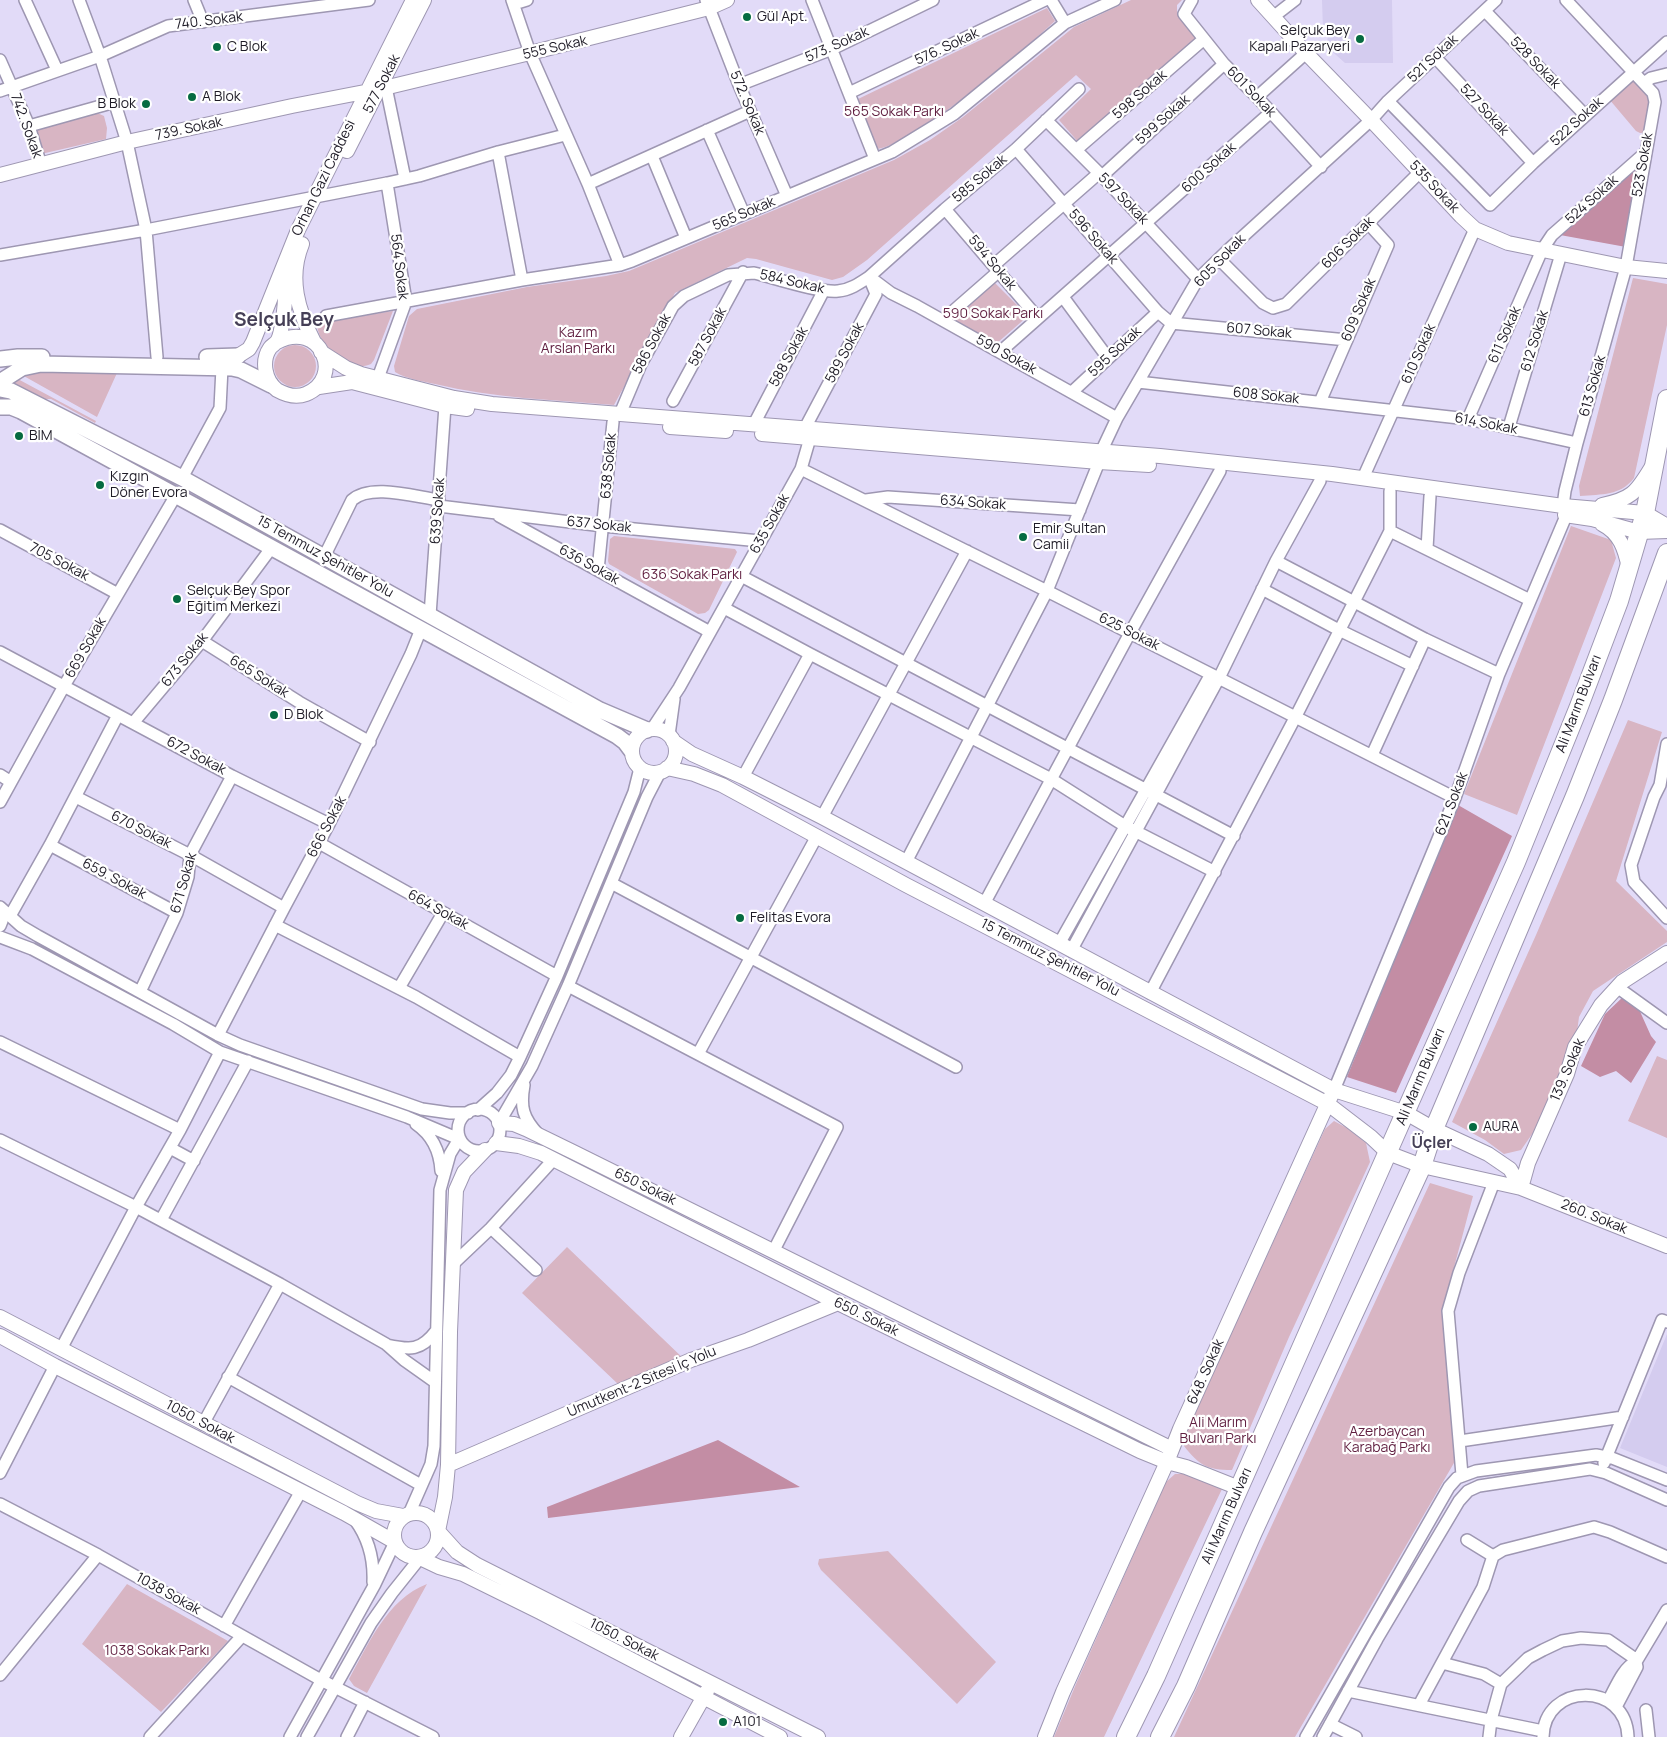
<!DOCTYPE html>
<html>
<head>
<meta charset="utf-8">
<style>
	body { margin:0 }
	canvas { display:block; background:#e2dbf8 }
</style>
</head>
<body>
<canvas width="1667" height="1737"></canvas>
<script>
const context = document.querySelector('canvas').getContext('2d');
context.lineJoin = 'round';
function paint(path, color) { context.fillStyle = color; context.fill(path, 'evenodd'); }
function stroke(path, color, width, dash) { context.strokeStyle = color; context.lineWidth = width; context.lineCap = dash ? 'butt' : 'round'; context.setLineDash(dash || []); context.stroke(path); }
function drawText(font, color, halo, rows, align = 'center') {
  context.font = font + ' Manrope,sans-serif'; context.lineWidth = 4.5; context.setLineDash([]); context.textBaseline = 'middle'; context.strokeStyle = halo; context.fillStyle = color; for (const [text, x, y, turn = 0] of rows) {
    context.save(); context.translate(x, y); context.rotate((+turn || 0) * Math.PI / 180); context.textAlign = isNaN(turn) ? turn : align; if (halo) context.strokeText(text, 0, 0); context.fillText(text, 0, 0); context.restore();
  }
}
const built = new Path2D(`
	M 1322,0 L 1392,0 L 1393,63 L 1345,63 L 1327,47 L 1328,30 L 1323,30 Z
	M 1667,1334 L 1667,1467 L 1620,1448 Z`);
const green = new Path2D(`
	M 1131,0 L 1182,0 L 1177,5 L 1177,14 L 1197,40 L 1079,143 L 1059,120 L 1091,89 L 1076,75 L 867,260 L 843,277 L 832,280 L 756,259 L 747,258 L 675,293 L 614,405 C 554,400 493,398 435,384 C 421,381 407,379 395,372 L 394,366 L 409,316 L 417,309 L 527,287 L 606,276 L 629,271 L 894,160 L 930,140 L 963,117 L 1074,27 Z
	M 1047,8 L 1055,21 C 1009,62 962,104 908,135 C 899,140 888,148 877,149 L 857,102 L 858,99 Z
	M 1636,76 L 1652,95 L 1646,133 L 1640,133 L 1636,131 L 1609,99 Z
	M 95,112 L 104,116 L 107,128 L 106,139 L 41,154 L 32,129 Z
	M 1633,278 L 1667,284 L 1667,325 L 1634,478 C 1620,496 1602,494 1580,496 L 1579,486 Z
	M 993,281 L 1028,316 L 996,344 L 951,318 Z
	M 393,311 L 374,360 L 371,364 C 368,365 363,367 359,366 C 353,365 331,353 327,348 C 323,343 318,333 317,326 L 318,323 Z
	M274 366a21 21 0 1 1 42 0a21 21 0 1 1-42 0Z
	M 32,372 L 117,373 L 97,417 L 22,375 Z
	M 16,378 L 96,421 L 95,423 L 51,399 L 44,399 L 11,383 Z
	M 1571,526 L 1611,540 L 1616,558 L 1517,815 L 1464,794 Z
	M 614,536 L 735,549 L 737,552 L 709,610 L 705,613 L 698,614 L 609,564 L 608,561 L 610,539 Z
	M 1628,720 L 1662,732 L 1616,881 L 1667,931 L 1667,942 L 1593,991 L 1579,1017 L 1575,1047 L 1537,1127 L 1521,1150 L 1504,1154 L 1485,1140 L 1452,1122 L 1536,935 Z
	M 1657,1056 L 1667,1060 L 1667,1138 L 1628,1121 Z
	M 1334,1121 L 1347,1128 L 1366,1143 L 1370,1162 L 1289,1337 L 1232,1470 C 1207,1470 1199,1465 1184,1446 L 1186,1432 L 1325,1129 Z
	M 1430,1183 L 1473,1196 L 1444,1305 L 1458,1456 L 1295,1737 L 1174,1737 Z
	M 567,1247 L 685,1360 L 619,1385 L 522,1293 Z
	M 1175,1474 L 1190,1474 L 1222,1489 L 1104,1737 L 1054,1737 L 1076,1684 L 1166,1482 Z
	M 888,1551 L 996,1662 L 957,1704 L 821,1570 L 818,1564 L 819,1559 Z
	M 127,1584 L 228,1641 L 161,1712 L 82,1644 Z
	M 427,1584 L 367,1693 L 354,1686 L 349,1679 C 368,1645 387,1599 427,1584 Z`);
const forest = new Path2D(`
	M 1638,167 L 1626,247 L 1560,235 Z
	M 1458,805 L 1512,836 L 1396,1093 L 1347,1077 Z
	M 1624,996 L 1638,1007 L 1651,1036 L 1656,1042 L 1631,1083 L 1616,1071 L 1600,1077 L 1581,1066 L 1605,1014 Z
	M 718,1440 L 800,1487 L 548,1518 L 547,1507 Z`);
const minor = new Path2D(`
	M 25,0 L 57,70
	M 79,0 L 100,56 L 127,142 L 146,230 L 157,357
	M 194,0 L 203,22
	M 512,0 L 530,53 L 588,184 L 620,265
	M 706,0 L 739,85 L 787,196
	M 812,0 L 875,159
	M 1051,0 L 1065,23
	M 1192,0 L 1184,14 L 1224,64 L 1257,97 L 1321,167
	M 514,4 L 527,0
	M 1485,11 L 1585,115
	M 1273,17 L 1295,0
	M 1435,57 L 1533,163
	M 0,60 L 29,126 L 41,165
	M 1644,83 L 1651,78 L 1667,74
	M 739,85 L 832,49 L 933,0
	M 386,87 L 405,179
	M 0,91 L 100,56 L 168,26 L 369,0
	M 849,93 L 1045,0
	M 1257,97 L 1306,53
	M 1388,101 L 1490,205 L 1533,163 L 1667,42
	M 1046,120 L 1102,176 L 1198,279
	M 29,126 L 115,102
	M 707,130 L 744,214
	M 1016,149 L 1158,312 L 1171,323 L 1347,340
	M 1076,150 L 1204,39
	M 498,152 L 522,280
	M 652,156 L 686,238
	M 1102,176 L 1224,64
	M 588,184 L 750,111
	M 945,209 L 1038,318
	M 0,255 L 146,230 L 387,183 L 419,176 L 498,152 L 565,135
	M 1219,259 L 1263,303 L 1273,308 L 1286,304 L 1420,172
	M 994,265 L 1099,173
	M 871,278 L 891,293 L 917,306 L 1117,418
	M 1063,297 L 1108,358
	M 326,316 L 522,280 L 620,265 L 632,261 L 892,152 L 954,114 L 1065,23 L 1115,0
	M 943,320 L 999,271
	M 1000,352 L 1271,112
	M 378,378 L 406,301 L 387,183
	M 1138,382 L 1468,419 L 1577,443
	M 1072,392 L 1158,312
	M 673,401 L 743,272
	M 1320,402 L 1388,245 L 1368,223
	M 620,414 L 641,364 L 673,306 L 684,296 L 728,275 L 754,273 C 775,278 819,293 838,291 C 850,290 860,283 869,277 L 945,209 L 1016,149 L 1079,89
	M 1468,419 L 1542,250 L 1552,235 L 1645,153
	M 754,424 L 824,290
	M 1509,427 L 1561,254
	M 801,469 L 1047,591 L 1455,798
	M 182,478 L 220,408 L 222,368
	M 1363,478 L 1475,229
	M 866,500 L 888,497 L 1080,510
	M 439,506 L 603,526 L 760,541
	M 1563,506 L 1565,491 L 1577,443 L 1626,267 L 1655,102 L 1653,93 L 1566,0
	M 499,516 L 710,632
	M 0,530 L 118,594
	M 1390,531 L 1530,600
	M 1427,549 L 1430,496
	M 324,557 L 352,500 C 371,483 415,497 439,500
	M 1276,561 L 1425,639 L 1499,674
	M 598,570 L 613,422
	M 741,576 L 1234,836
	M 1262,589 L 1339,630 L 1413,666
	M 724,608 L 810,654 L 1051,779 L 1125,826 L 1215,872
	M 430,615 L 445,406
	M 202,641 L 299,702 L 370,742
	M 0,652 L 232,776 L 329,824
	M 133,723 L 202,641 L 272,547
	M 652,729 L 679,688 L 801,469 L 810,438 L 805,428 L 876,294 L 869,277
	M 669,735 L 674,699
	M 1667,744 L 1660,785 L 1654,797 L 1631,865 L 1634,882 L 1667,918
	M 1372,755 L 1425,639
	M 0,775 L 11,782
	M 743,777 L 810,654
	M 76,797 L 190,855 L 284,908
	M 0,802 L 64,686 L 176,495
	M 822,817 L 967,551
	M 319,843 L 557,976
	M 50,845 L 177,913
	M 906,862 L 1047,591 L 1099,462 L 1101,452 L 1117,418 L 1198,279 L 1228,250 L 1371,120 L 1388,101 L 1496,0
	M 611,883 L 956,1067
	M 984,904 L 1130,633 L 1220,471
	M 0,907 L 21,926 L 38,936 L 218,1035 L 240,1045 L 422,1109 L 450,1113 L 468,1113
	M 0,910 L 2,921 L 0,926
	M 10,916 L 50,845 L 118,715
	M 275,925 L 416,997 L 520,1057
	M 0,937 L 32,949 L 173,1024 L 220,1052 L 407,1117 L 459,1139 L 450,1154 L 440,1190 L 434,1446 L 431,1464 L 409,1514
	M 1059,944 L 1211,674
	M 1071,951 L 1219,678 L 1276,561 L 1320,481
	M 568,986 L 837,1127 L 774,1250
	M 1617,987 L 1667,1023
	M 399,988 L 443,913
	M 140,992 L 177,913 L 188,877 L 190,855 L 232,776
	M 1150,993 L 1296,716 L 1390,531 L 1390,491
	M 218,1035 L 284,908 L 329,824 L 411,654 L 421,629
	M 0,1042 L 180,1130
	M 698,1054 L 817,836
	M 524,1085 C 520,1107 523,1118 538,1134
	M 1334,1090 L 1455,798 L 1499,674 L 1566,516
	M458 1130a21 21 0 1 1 42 0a21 21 0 1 1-42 0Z
	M 478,1110 L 497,1093 L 511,1075 L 520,1057 L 557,976 L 634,792 L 640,768
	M 499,1123 L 532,1066 L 568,986 L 647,797 L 660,772
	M 416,1124 C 432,1135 440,1152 441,1171
	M 0,1140 L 136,1207 L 280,1284 L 386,1344 L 404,1360 L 435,1382
	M 170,1148 L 194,1161
	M 161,1220 L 248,1061
	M 491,1228 L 536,1270
	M 452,1265 L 491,1228 L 553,1160
	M 387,1345 C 410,1350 421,1351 436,1331
	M 61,1349 L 136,1207 L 180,1130 L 220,1052
	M 228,1377 L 421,1485
	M 203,1424 L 280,1284
	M 1460,1441 L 1623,1417
	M 1604,1463 L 1662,1320 L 1667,1322
	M 0,1473 L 55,1366
	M 1462,1475 L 1448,1311 L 1459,1273 L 1494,1182
	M 0,1504 L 98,1555 L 321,1680 L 433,1737
	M 355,1520 C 369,1539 374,1559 373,1582
	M 1467,1540 L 1493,1556
	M 224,1626 L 301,1491
	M 1442,1663 L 1484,1674 L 1501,1684
	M 0,1675 L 98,1555
	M 1348,1691 L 1543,1731
	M 1608,1701 C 1615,1689 1623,1667 1636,1662 L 1667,1610
	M 1419,1705 L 1483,1587 L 1493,1556 L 1503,1550 L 1594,1527 L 1610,1532 L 1667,1557
	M 1616,1707 L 1637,1667 L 1636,1662
	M 1646,1710 L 1649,1737
	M 1330,1724 L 1356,1737
	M 150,1737 L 242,1636
	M 290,1737 L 375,1584 L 395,1542
	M 307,1737 L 371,1623 L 392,1593 L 420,1558
	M 347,1737 L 365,1702
	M 1306,1737 L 1449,1487 L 1457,1478 L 1476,1471 L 1596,1455 L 1612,1458 L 1667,1480
	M 1323,1737 L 1377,1639 L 1459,1501 L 1468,1491 L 1479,1486 L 1590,1469 L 1606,1473 L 1667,1500
	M 1489,1737 L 1491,1720 L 1501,1684 L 1528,1658 L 1543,1650 L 1562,1641 L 1581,1638 L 1608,1640 L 1637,1660
	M 1543,1737 C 1544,1682 1626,1681 1628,1737`);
const tertiary = new Path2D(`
	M 1258,0 L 1306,53 L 1371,120 L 1461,216 L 1475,229 L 1508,243 L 1626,267 L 1667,271
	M 347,151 L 424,0
	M 0,175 L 127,142 L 292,106 L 380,89 L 530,53 L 709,8 L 727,0
	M 302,244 C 288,278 298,311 314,342
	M 277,342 C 321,319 345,378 306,394 C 296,398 286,395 277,390 C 265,381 261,361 270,348 C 272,345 276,344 278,340 C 281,334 282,325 283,318 C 286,302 285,287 286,272
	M 321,352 L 346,368 L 361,374 L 454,398 L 492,404 L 1160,456 L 1332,474 L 1563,506 L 1645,513 L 1667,526
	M 238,356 L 249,349 L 253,342 L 298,230 L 413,0
	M 319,387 L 352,382 L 445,406 L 467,409
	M 670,427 L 726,431
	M 762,434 L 1099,462 L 1149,465
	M 1602,505 C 1631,499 1636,493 1651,468
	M 1565,515 L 1592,519 L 1639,532 L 1667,531
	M 1602,524 C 1620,533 1625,549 1629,568
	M632 751a22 22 0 1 1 44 0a22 22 0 1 1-44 0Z
	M 673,741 L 692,754 L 743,777 L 822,817 L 1334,1090 L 1406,1113 L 1434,1129 L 1488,1154 L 1510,1169 L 1521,1188
	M 667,768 L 694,774 L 722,785 L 906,885 L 1328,1104 L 1371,1137 L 1388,1153 L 1422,1166 L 1521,1188 L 1667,1246
	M 499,1123 L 514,1124 L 526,1129 C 742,1234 956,1343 1172,1449
	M 496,1143 L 519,1146 L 541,1153 L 838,1303 L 1140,1451 L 1167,1462 L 1186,1467 L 1239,1488
	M 485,1150 L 464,1172 L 456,1190 L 450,1332 L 448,1465 L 445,1497 L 438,1531 L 457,1552 L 477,1565 L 818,1737
	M 1521,1188 L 1528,1163 L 1567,1074 L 1575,1047 L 1601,1005 L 1622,982 L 1667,953
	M 0,1317 L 357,1503 L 376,1511 L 403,1516
	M 0,1336 L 55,1366 L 344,1513 L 395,1542
	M 448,1465 L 691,1360 L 748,1340 L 838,1303
	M394 1535a22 22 0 1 1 44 0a22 22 0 1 1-44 0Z
	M 420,1558 L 439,1567 L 463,1574 L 540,1612 L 780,1737
	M 681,1737 L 707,1691
	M 1045,1737 L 1063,1692 L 1167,1462 L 1180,1429 L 1331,1096`);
const secondary = new Path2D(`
	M 207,357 L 238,356
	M 0,359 L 18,357 L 42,357
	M 0,382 L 22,368 L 41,364 L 232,368 L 241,370 L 271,385
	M 0,389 L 11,391 L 182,478 L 600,710 L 647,730
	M 0,407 L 11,407 L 21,411 L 617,736 L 625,742 L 631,750`);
const primary = new Path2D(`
	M 1126,1737 L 1156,1676 L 1516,862 L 1578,709 L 1619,601 L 1645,513 L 1667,399
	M 1160,1737 L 1186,1686 L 1253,1532 L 1422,1166 L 1434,1129 L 1575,796 L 1613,700 L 1667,553`);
const markers = [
	[747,17,5,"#066b41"],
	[1360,39,5,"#066b41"],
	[217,47,5,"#066b41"],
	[192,97,5,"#066b41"],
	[146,104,5,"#066b41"],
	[19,436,5,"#066b41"],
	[100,485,5,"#066b41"],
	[1023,537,5,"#066b41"],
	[177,599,5,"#066b41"],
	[274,715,5,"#066b41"],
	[740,918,5,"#066b41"],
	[1473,1127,5,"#066b41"],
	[723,1722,5,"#066b41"]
];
const poiNames = [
	["Gül Apt.",757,17],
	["Selçuk Bey",1350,31,"right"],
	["Kapalı Pazaryeri",1350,47,"right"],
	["C Blok",227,47],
	["A Blok",202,97],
	["B Blok",136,104,"right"],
	["BİM",29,436],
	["Kızgın",110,477],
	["Döner Evora",110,493],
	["Emir Sultan",1033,529],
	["Camii",1033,545],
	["Selçuk Bey Spor",187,591],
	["Eğitim Merkezi",187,607],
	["D Blok",284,715],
	["Felitas Evora",750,918],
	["AURA",1483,1127],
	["A101",733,1722]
];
const streetNames = [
	["740. Sokak",209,21,-7],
	["573. Sokak",837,45,-24],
	["576. Sokak",947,47,-25],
	["555 Sokak",555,48,-13],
	["521 Sokak",1433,59,-43],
	["528 Sokak",1535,63,46],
	["577 Sokak",382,84,-63],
	["601 Sokak",1251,92,46],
	["598 Sokak",1140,95,-41],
	["572. Sokak",747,103,67],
	["527 Sokak",1484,110,47],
	["599 Sokak",1163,120,-42],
	["522 Sokak",1577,122,-42],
	["742. Sokak",26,126,70],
	["739. Sokak",189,129,-12],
	["523 Sokak",1643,165,-80],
	["600 Sokak",1209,168,-42],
	["Orhan Gazi Caddesi",324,178,-64],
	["585 Sokak",980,179,-40],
	["535 Sokak",1434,187,47],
	["597 Sokak",1123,199,46],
	["524 Sokak",1592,200,-42],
	["565 Sokak",744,214,-23],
	["596 Sokak",1093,237,49],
	["606 Sokak",1348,243,-45],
	["605 Sokak",1220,261,-46],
	["594 Sokak",992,263,50],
	["564 Sokak",399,267,83],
	["584 Sokak",792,282,13],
	["609 Sokak",1359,310,-67],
	["607 Sokak",1259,331,5],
	["611 Sokak",1505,335,-66],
	["587 Sokak",708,337,-62],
	["612 Sokak",1535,341,-73],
	["586 Sokak",652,344,-62],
	["595 Sokak",1115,352,-43],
	["589 Sokak",845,353,-62],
	["610 Sokak",1419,354,-66],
	["590 Sokak",1006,355,29],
	["588 Sokak",789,357,-62],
	["613 Sokak",1593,386,-74],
	["608 Sokak",1266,396,6],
	["614 Sokak",1486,424,11],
	["638 Sokak",609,466,-85],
	["634 Sokak",973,503,4],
	["639 Sokak",438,511,-86],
	["635 Sokak",770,524,-61],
	["637 Sokak",599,525,6],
	["15 Temmuz Şehitler Yolu",325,557,29],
	["705 Sokak",59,562,28],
	["636 Sokak",589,565,29],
	["625 Sokak",1129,632,27],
	["669 Sokak",86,648,-60],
	["673 Sokak",185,660,-51],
	["665 Sokak",259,677,32],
	["Ali Marım Bulvarı",1579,704,-69],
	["672 Sokak",196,756,28],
	["621. Sokak",1452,804,-69],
	["666 Sokak",327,827,-62],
	["670 Sokak",141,830,27],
	["659. Sokak",114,879,28],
	["671 Sokak",184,883,-74],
	["664 Sokak",438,910,29],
	["15 Temmuz Şehitler Yolu",1050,958,27],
	["139. Sokak",1568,1070,-67],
	["Ali Marım Bulvarı",1421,1077,-67],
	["650 Sokak",645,1187,26],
	["260. Sokak",1594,1217,22],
	["650. Sokak",866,1317,26],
	["648. Sokak",1206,1372,-66],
	["Umutkent-2 Sitesi İç Yolu",642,1382,-23],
	["1050. Sokak",200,1422,28],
	["Ali Marım Bulvarı",1227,1516,-66],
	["1038 Sokak",168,1594,29],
	["1050. Sokak",624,1640,27]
];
const parkNames = [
	["565 Sokak Parkı",894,112],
	["590 Sokak Parkı",993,314],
	["Kazım",578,333],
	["Arslan Parkı",578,349],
	["636 Sokak Parkı",692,575],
	["Ali Marım",1218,1423],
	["Bulvarı Parkı",1218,1439],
	["Azerbaycan",1387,1432],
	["Karabağ Parkı",1387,1448],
	["1038 Sokak Parkı",157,1651]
];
const quarterNames = [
	["Üçler",1432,1144]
];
const districtNames = [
	["Selçuk Bey",284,321]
];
paint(built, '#d4ccef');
paint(green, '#d8b5c3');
paint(forest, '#c38da4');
stroke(minor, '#9e97b2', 14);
stroke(tertiary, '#9e97b2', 16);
stroke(secondary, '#9e97b2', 18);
stroke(primary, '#9e97b2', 20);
stroke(minor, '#fff', 11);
stroke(tertiary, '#fff', 14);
stroke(secondary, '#fff', 15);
stroke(primary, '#fff', 18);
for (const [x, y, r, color] of markers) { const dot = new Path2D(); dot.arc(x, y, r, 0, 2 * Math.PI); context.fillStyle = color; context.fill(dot); stroke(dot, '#fff', 2); }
drawText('14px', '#1e1b26', '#fff', poiNames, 'left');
drawText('14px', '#1e1b26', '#fff', streetNames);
drawText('14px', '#601f40', '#fff', parkNames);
drawText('bold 16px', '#453f56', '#fff', quarterNames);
drawText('bold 19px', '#453f56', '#fff', districtNames);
</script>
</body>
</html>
